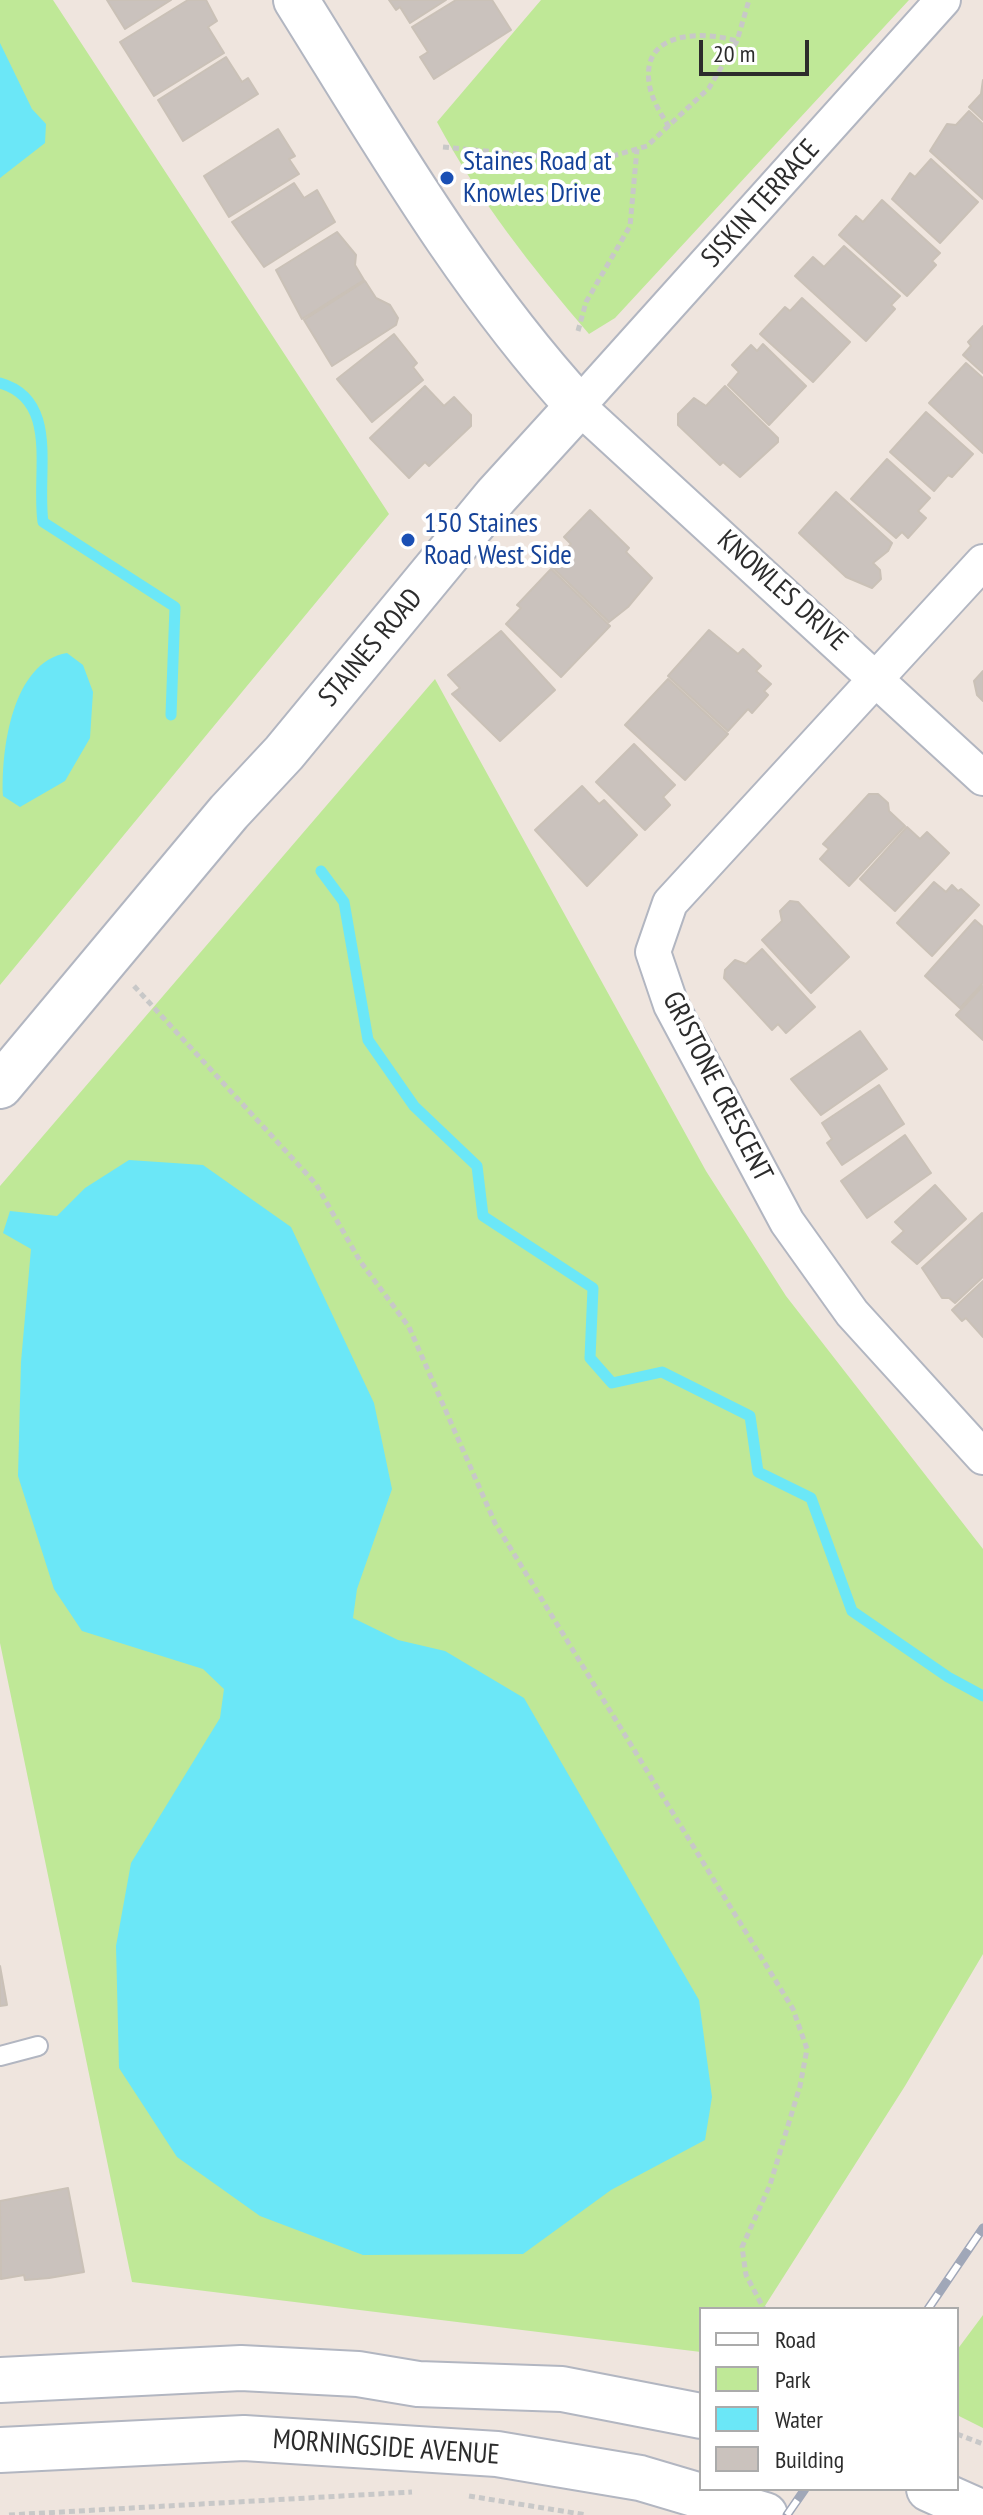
<!DOCTYPE html>
<html>
<head>
<meta charset="utf-8">
<style>
	body { margin:0 }
	#map { position:relative; width:983px; height:2515px; overflow:hidden; background:#efe5de; font-family:"PT Sans Narrow",sans-serif }
	canvas { display:block }
	.legend { position:absolute; left:699px; top:2307px; width:260px; height:184px; box-sizing:border-box; background:#fff; border:2px solid #ababab; margin:0; padding:10px 14px; list-style:none; font-size:24px; color:#2c2c2c }
	.legend li { display:flex; align-items:center; gap:16px; height:40px }
	.legend b { width:40px; border:2px solid #ababab }
	.scale { position:absolute; left:699px; top:40px; width:110px; height:36px; box-sizing:border-box; border:4px solid #2c2c2c; border-top:0; padding-left:10px; font-size:24px; line-height:28px; white-space:nowrap; color:#2c2c2c; -webkit-text-stroke:6px #fff; paint-order:stroke }
</style>
</head>
<body>
<div id="map">
<canvas width="983" height="2515"></canvas>
<ul class="legend">
<li><b style="height:10px;background:#fff"></b>Road</li>
<li><b style="height:22px;background:#bfe897"></b>Park</li>
<li><b style="height:22px;background:#6be7f7"></b>Water</li>
<li><b style="height:22px;background:#cac2bd"></b>Building</li>
</ul>
<div class="scale">20 m</div>
</div>
<script>
const context = document.querySelector('canvas').getContext('2d');
context.lineJoin = 'round';
function paint(path, color) { context.fillStyle = color; context.fill(path, 'evenodd'); }
function stroke(path, color, width, dash) { context.strokeStyle = color; context.lineWidth = width; context.lineCap = dash ? 'butt' : 'round'; context.setLineDash(dash || []); context.stroke(path); }
function drawText(font, color, halo, rows, align = 'center') {
  context.font = font + ' "PT Sans Narrow",sans-serif'; context.lineWidth = 8; context.setLineDash([]); context.textBaseline = 'middle'; context.strokeStyle = halo; context.fillStyle = color; for (const [text, x, y, turn = 0] of rows) {
    context.save(); context.translate(x, y); context.rotate((+turn || 0) * Math.PI / 180); context.textAlign = isNaN(turn) ? turn : align; if (halo) context.strokeText(text, 0, 0); context.fillText(text, 0, 0); context.restore();
  }
}
const green = new Path2D(`
	M 0,0 L 53,0 L 389,514 L 0,985 Z
	M 541,0 L 909,0 L 615,318 L 589,334 C 531,266 480,202 437,122 Z
	M 435,679 L 706,1171 L 786,1296 L 983,1549 L 983,1954 L 905,2086 L 763,2309 L 701,2309 L 701,2352 L 132,2282 L 0,1643 L 0,1186 Z
	M 983,2315 L 983,2428 L 957,2415 L 957,2350 Z`);
const water = new Path2D(`
	M 0,43 L 32,109 L 46,124 L 45,143 L 0,178 Z
	M 67,653 L 83,665 L 93,692 L 90,738 L 65,781 L 20,807 L 3,796 C 1,750 12,662 67,653 Z
	M 129,1160 L 203,1165 L 291,1227 L 374,1403 L 392,1489 L 357,1589 L 353,1618 L 398,1640 L 445,1651 L 524,1698 L 699,2000 L 712,2097 L 705,2140 L 611,2190 L 523,2254 L 363,2255 L 260,2216 L 177,2157 L 119,2068 L 116,1946 L 131,1863 L 220,1718 L 224,1689 L 203,1669 L 82,1631 L 54,1589 L 18,1476 L 21,1362 L 31,1249 L 3,1233 L 10,1211 L 57,1216 L 85,1188 Z`);
const stream = new Path2D(`
	M 0,383 C 60,400 36,473 43,522 L 175,607 L 171,715
	M 321,871 L 344,902 L 368,1040 L 414,1106 L 477,1166 L 483,1216 L 593,1288 L 590,1358 L 612,1383 L 662,1372 L 750,1416 L 758,1472 L 811,1498 L 852,1611 L 948,1677 L 983,1696`);
const building = new Path2D(`
	M 107,0 L 171,0 L 125,29 Z
	M 188,0 L 206,0 L 217,21 L 208,27 L 224,53 L 154,96 L 120,42 Z
	M 389,0 L 446,0 L 410,23 L 400,7 L 396,10 Z
	M 456,0 L 492,0 L 511,30 L 434,79 L 420,57 L 428,52 L 412,27 Z
	M 226,57 L 242,82 L 248,78 L 258,94 L 183,141 L 158,100 Z
	M 983,80 L 983,120 L 969,107 L 981,94 Z
	M 969,111 L 983,124 L 983,199 L 930,151 L 947,124 L 956,125 Z
	M 278,129 L 295,156 L 289,159 L 299,174 L 229,217 L 204,176 Z
	M 931,159 L 978,202 L 940,243 L 892,199 L 910,173 L 915,177 Z
	M 294,183 L 304,198 L 317,190 L 335,222 L 264,267 L 232,222 Z
	M 882,200 L 940,253 L 932,261 L 936,265 L 907,296 L 839,235 L 856,216 L 863,222 Z
	M 337,232 L 356,255 L 355,265 L 364,280 L 302,319 L 276,270 Z
	M 844,246 L 900,296 L 891,305 L 895,309 L 866,341 L 795,276 L 813,257 L 824,267 Z
	M 365,281 L 376,298 L 390,305 L 398,318 L 396,325 L 332,366 L 304,320 Z
	M 802,298 L 850,342 L 813,382 L 760,334 L 785,307 L 790,311 Z
	M 983,326 L 983,373 L 963,355 L 971,346 L 968,342 Z
	M 394,334 L 417,363 L 413,367 L 423,380 L 372,422 L 337,379 Z
	M 763,344 L 806,386 L 769,425 L 728,385 L 739,372 L 732,365 L 751,345 L 757,351 Z
	M 966,363 L 983,378 L 983,453 L 929,403 Z
	M 425,386 L 444,406 L 454,397 L 471,415 L 471,426 L 429,466 L 425,462 L 409,478 L 370,438 Z
	M 725,386 L 778,438 L 778,442 L 740,477 L 723,462 L 720,465 L 678,425 L 678,414 L 694,398 L 706,406 Z
	M 926,412 L 973,454 L 952,477 L 948,475 L 934,491 L 890,452 Z
	M 887,459 L 930,498 L 918,511 L 926,518 L 908,538 L 902,532 L 896,538 L 851,499 Z
	M 836,492 L 892,543 L 888,551 L 873,563 L 880,570 L 881,579 L 872,588 L 846,577 L 799,533 Z
	M 590,510 L 629,548 L 626,552 L 652,578 L 628,607 L 609,622 L 551,566 L 571,544 L 564,537 Z
	M 551,569 L 610,626 L 561,677 L 506,624 L 521,608 L 517,605 Z
	M 709,630 L 738,654 L 743,649 L 761,666 L 756,671 L 771,684 L 764,691 L 768,695 L 752,713 L 748,709 L 728,731 L 668,676 Z
	M 501,631 L 555,690 L 500,741 L 452,694 L 460,688 L 448,675 Z
	M 983,671 L 983,701 L 977,695 L 974,681 Z
	M 668,679 L 728,734 L 685,780 L 625,725 Z
	M 634,744 L 675,785 L 663,797 L 670,805 L 645,830 L 596,782 Z
	M 582,786 L 599,804 L 604,800 L 637,835 L 587,886 L 535,830 Z
	M 869,794 L 878,794 L 888,803 L 889,811 L 905,826 L 849,886 L 820,859 L 829,849 L 823,844 Z
	M 907,827 L 920,839 L 927,832 L 949,853 L 895,911 L 860,879 Z
	M 934,882 L 946,892 L 952,885 L 958,891 L 961,889 L 979,905 L 932,956 L 897,923 Z
	M 790,901 L 798,902 L 849,957 L 811,993 L 762,940 L 782,921 L 780,911 Z
	M 975,920 L 983,927 L 983,983 L 960,1008 L 925,976 Z
	M 762,949 L 815,1007 L 786,1033 L 778,1024 L 772,1030 L 724,978 L 725,970 L 735,960 L 746,964 Z
	M 983,986 L 983,1040 L 956,1015 Z
	M 860,1031 L 887,1069 L 821,1115 L 791,1079 Z
	M 879,1085 L 904,1124 L 842,1165 L 827,1143 L 832,1139 L 822,1123 Z
	M 905,1135 L 931,1173 L 867,1218 L 841,1181 Z
	M 935,1185 L 966,1219 L 917,1264 L 892,1242 L 904,1231 L 895,1222 Z
	M 982,1213 L 983,1277 L 955,1303 L 949,1298 L 942,1298 L 922,1268 Z
	M 983,1281 L 983,1337 L 966,1318 L 962,1321 L 952,1310 Z
	M 0,1966 L 7,2005 L 0,2006 Z
	M 68,2188 L 84,2272 L 49,2278 L 25,2280 L 24,2275 L 1,2279 L 0,2201 Z`);
const path = new Path2D(`
	M 669,127 C 660,112 651,99 649,82 C 642,30 704,31 737,41
	M 443,147 L 570,159 L 613,156 L 647,146 L 709,88 L 737,41 L 749,0
	M 578,331 L 586,302 L 630,226 L 637,149
	M 134,986 L 316,1184 L 360,1261 L 409,1327 L 495,1523 L 793,2009 L 807,2049 L 800,2086 L 770,2185 L 742,2247 L 746,2275 L 764,2309
	M 957,2434 L 983,2444
	M 469,2496 L 587,2515
	M 9,2515 L 412,2492`);
const lane = new Path2D(`
	M 0,2056 L 38,2046`);
const street = new Path2D(`
	M 943,0 L 578,406 L 983,778
	M 983,562 L 670,903 L 653,952 L 671,1005 L 787,1222 L 852,1313 L 983,1457`);
const secondary = new Path2D(`
	M 0,1086 L 229,812 L 284,753 L 496,496 L 578,406 C 467,285 383,139 296,0
	M 0,2380 L 241,2368 L 358,2374 L 418,2384 L 562,2389 L 701,2416
	M 0,2450 L 244,2438 L 497,2454 L 640,2478 L 765,2515
	M 929,2489 L 983,2513`);
const rail = new Path2D(`
	M 928,2309 L 983,2228
	M 787,2515 L 805,2489`);
const markers = [
	[447,178,8,"#1a4fb4"],
	[408,540,8,"#1a4fb4"]
];
const transitNames = [
	["Staines Road at",463,162],
	["Knowles Drive",463,194],
	["150 Staines",424,524],
	["Road West Side",424,556]
];
const streetNames = [
	["SISKIN TERRACE",761,204,-48],
	["KNOWLES DRIVE",782,591,42],
	["STAINES ROAD",371,648,-50],
	["GRISTONE CRESCENT",717,1087,63],
	["MORNINGSIDE AVENUE",386,2448,4]
];
paint(green, '#bfe897');
paint(water, '#6be7f7');
stroke(stream, '#6be7f7', 11);
paint(building, '#cac2bd');
stroke(building, '#cac1b7', 2);
stroke(lane, '#b2b6c1', 22);
stroke(street, '#b2b6c1', 38);
stroke(secondary, '#b2b6c1', 48);
stroke(path, '#c8c8c8', 5, [6, 4]);
stroke(lane, '#fff', 18);
stroke(street, '#fff', 34);
stroke(secondary, '#fff', 44);
stroke(rail, '#a0a7b8', 9);
stroke(rail, '#fff', 6, [18]);
for (const [x, y, r, color] of markers) { const dot = new Path2D(); dot.arc(x, y, r, 0, 2 * Math.PI); context.fillStyle = color; context.fill(dot); stroke(dot, '#fff', 3); }
drawText('28px', '#164399', '#fff', transitNames, 'left');
drawText('28px', '#2c2c2c', '#fff', streetNames);
</script>
</body>
</html>
